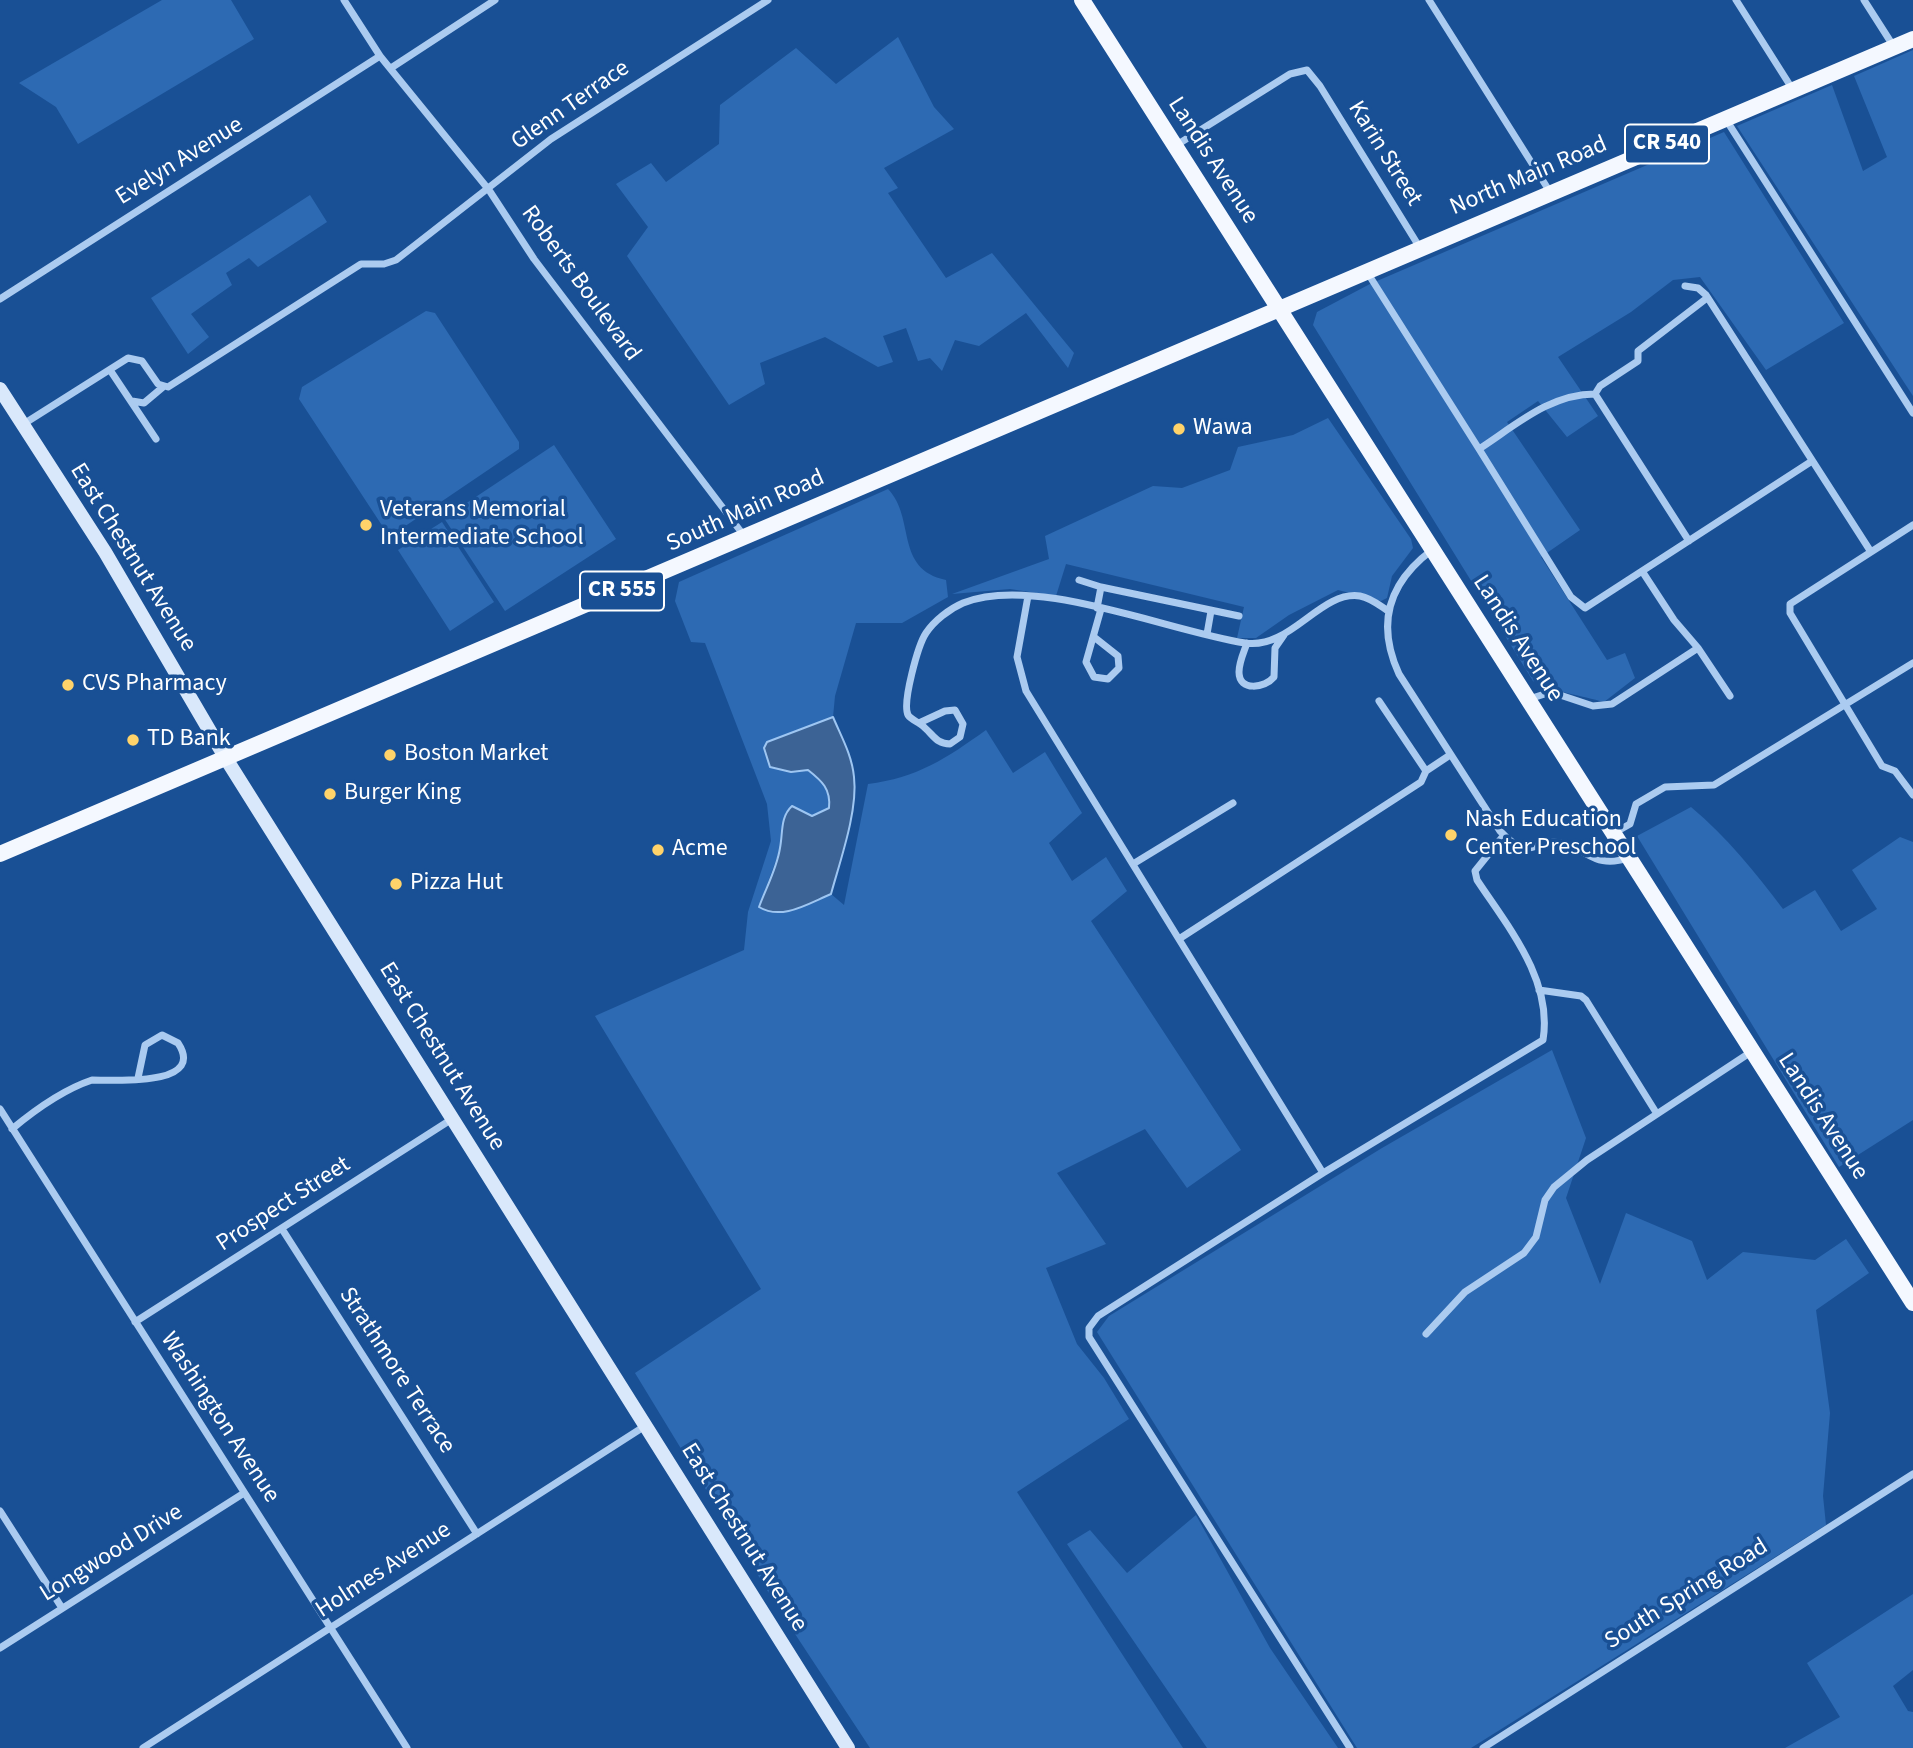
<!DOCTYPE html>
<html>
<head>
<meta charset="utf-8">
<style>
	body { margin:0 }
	canvas { display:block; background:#195095 }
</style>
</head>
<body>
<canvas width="1913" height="1748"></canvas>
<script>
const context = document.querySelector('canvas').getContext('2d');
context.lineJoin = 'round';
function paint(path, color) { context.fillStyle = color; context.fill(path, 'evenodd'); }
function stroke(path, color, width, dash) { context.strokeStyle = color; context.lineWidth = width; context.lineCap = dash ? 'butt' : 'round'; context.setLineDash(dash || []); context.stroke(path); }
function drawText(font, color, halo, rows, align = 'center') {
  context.font = font + ' "Source Sans 3",sans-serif'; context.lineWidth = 7; context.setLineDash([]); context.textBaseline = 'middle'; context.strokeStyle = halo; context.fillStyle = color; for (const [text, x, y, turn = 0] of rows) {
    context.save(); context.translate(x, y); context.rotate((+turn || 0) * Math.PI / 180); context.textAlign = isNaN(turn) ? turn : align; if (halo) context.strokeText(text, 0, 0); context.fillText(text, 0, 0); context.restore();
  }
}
const green = new Path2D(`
	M 162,0 L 231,0 L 254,39 L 78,144 L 56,107 L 19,83 Z
	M 898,37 L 934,107 L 954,129 L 884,168 L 898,188 L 888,193 L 946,278 L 992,253 L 1074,353 L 1068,368 L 1026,313 L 979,346 L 955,340 L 942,371 L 930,358 L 918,361 L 906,328 L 883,336 L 893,362 L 878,367 L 825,337 L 760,363 L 765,384 L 729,405 L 627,256 L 648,227 L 616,184 L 651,163 L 666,182 L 719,144 L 720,105 L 796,48 L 836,84 Z
	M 1913,50 L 1913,396 L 1737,126 L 1832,85 L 1863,171 L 1887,157 L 1854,76 Z
	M 1724,132 L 1844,323 L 1766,370 L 1700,277 L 1673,280 L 1631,312 L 1558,357 L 1598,416 L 1567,437 L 1538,401 L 1507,422 L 1580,530 L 1541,557 L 1607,660 L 1625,653 L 1635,678 L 1604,702 C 1583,696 1550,691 1533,681 L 1313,325 L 1317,312 L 1370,284 Z
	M 310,195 L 327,222 L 258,267 L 249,258 L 226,273 L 232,285 L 191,314 L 209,337 L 188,354 L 151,298 Z
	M 426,311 L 435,313 L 519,442 L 519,449 L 395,533 L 385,530 L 299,399 L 302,387 Z
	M 1328,418 L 1411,539 L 1413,548 L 1392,576 L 1387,598 L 1381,601 L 1338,590 L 1289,615 L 1256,638 L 1237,638 L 1244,607 L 1066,564 L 1056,596 L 1010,589 L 952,594 L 1049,559 L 1045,536 L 1153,486 L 1182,488 L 1230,470 L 1238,447 L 1293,435 Z
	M 554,445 L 616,539 L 505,611 L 444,518 Z
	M 888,489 C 916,518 894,569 946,580 L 948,597 L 902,623 L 856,623 L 835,696 L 833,717 L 767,742 L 791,772 L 808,770 C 822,781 831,789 829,808 L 812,816 L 792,806 L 781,830 L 780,849 L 759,907 L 798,908 L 831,894 L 844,905 L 868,784 C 917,778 947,758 986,730 L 1013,773 L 1045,752 L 1082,813 L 1049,843 L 1072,881 L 1106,857 L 1127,891 L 1091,921 L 1241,1150 L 1187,1188 L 1145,1129 L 1057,1173 L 1106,1244 L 1046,1268 L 1077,1344 L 1104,1378 L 1129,1419 L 1017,1492 L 1183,1748 L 870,1748 L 778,1608 L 635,1373 L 761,1289 L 595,1016 L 744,950 L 748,912 L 771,841 L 767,804 L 705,643 L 691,642 L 675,601 L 679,582 Z
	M 442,522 L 494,602 L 450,631 L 398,550 Z
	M 1691,807 C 1727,837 1755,872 1783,909 L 1815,890 L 1841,931 L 1877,909 L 1852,870 L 1900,837 L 1913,842 L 1913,1120 L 1839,1167 L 1637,836 Z
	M 1552,1050 L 1586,1138 L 1566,1198 L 1600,1284 L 1626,1213 L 1692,1241 L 1707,1280 L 1743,1252 L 1815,1260 L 1846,1239 L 1869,1273 L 1816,1310 L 1830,1413 L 1823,1496 L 1826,1525 L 1471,1748 L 1357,1748 L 1097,1332 L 1109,1316 L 1382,1148 Z
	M 1196,1515 L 1270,1648 L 1338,1748 L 1207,1748 L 1067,1544 L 1090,1530 L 1127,1573 Z
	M 1913,1594 L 1913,1670 L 1893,1686 L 1908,1711 L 1913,1712 L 1913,1748 L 1785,1748 L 1840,1717 L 1807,1663 Z`);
const water = new Path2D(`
	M 833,717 C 841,736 852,755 854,777 C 858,811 840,861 831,894 C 809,903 782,921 759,907 C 766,888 777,868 780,848 C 783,833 780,817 792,806 L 812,816 L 829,808 C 831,789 822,781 808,770 L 791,772 L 770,767 L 764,748 L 767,742 Z`);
const street = new Path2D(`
	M 344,0 L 380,56 L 489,190 L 534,259 L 745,537
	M 1429,0 L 1550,192
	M 1736,0 L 1793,90
	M 1864,0 L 1894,47
	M 391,68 L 495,0
	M 1725,118 L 1913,413
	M 1175,146 L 1290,74 L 1307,70 L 1320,86 L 1420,248
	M 1367,272 L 1479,449
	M 1685,286 L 1698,288 L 1706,295 L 1871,552
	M 1707,298 L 1638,351 L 1638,361 L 1600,386 L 1595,394 C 1550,394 1516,425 1479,449 L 1571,597 L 1585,608 L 1812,461
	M 0,299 L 380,56
	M 110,370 L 156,439
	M 1595,394 L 1689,541
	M 132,401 L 144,403 L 163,387
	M 22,425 L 128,358 L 142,361 L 158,384 L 168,387 L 361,264 L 384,264 L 396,260 L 551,139 L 768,0
	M 1913,525 L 1790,604 L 1790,613 L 1882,766 L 1895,771 L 1913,795
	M 1432,550 C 1388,583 1376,624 1399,674 L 1500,831 C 1532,865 1534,837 1561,843 C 1590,850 1594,869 1629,858
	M 1642,571 L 1674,620 L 1698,648
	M 1079,580 L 1101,587 L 1097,608
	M 1101,587 L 1239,616
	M 1028,596 L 1017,657 L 1026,691 L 1323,1173
	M 1207,634 L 1211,611
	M 1094,637 L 1118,656 L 1119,668 L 1108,679 L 1094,677 L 1086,662 L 1101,609
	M 1247,643 C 1244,652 1239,662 1239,672 C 1239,692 1265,688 1274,677 L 1275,648 L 1284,635
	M 1529,699 L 1551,692 L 1593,706 L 1612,704 L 1698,648 L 1730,696
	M 1379,701 L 1426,771 L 1450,755
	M 919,723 L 945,711 L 955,710 L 963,724 L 960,737 L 950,744 C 937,744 934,736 925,728 C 920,722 912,721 908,715 C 902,703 918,645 926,633 C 934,621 949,609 963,603 C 1034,574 1168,631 1245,643 C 1291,650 1320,590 1360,596 C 1371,598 1379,605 1388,611
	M 1614,833 L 1630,824 L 1636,804 L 1665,787 L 1714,785 L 1913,663
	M 1133,864 L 1233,803
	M 1179,939 L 1421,782 L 1426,771
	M 1539,990 L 1581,996 L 1586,1000 L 1657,1114 L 1751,1052
	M 0,1109 L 407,1748
	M 12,1129 C 36,1109 62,1090 92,1080 C 114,1080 207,1087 178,1043 L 162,1035 L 145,1045 L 138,1078
	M 282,1229 L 477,1534
	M 135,1322 L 452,1119
	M 1426,1334 L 1465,1292 L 1524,1253 L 1536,1237 L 1545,1200 L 1554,1187 L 1587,1160 L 1657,1114
	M 0,1511 L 62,1608
	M 0,1648 L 244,1493
	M 143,1748 L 645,1426
	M 1350,1748 L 1089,1337 L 1089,1328 L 1098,1316 L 1323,1173 L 1543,1040 C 1553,980 1508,927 1477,880 L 1475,871 L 1504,835
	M 1483,1748 L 1913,1474`);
const secondary = new Path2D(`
	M 0,389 L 105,552 L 225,757 L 848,1748`);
const primary = new Path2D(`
	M 1082,0 L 1913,1303
	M 0,854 L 1913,39`);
const markers = [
	[1179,429,7,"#ffd36a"],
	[366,525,7,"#ffd36a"],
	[68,685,7,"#ffd36a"],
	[133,740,7,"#ffd36a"],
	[390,755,7,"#ffd36a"],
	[330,794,7,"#ffd36a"],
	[1451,835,7,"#ffd36a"],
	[658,850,7,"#ffd36a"],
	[396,884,7,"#ffd36a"]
];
const shields = [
	[1667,144,84],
	[622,591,84]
];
const shieldNames = [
	["CR 540",1667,144],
	["CR 555",622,591]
];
const streetNames = [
	["Glenn Terrace",571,106,-35],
	["Karin Street",1384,154,58],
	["Landis Avenue",1212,161,57],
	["Evelyn Avenue",180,162,-32],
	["North Main Road",1529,177,-23],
	["Roberts Boulevard",580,284,54],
	["South Main Road",746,512,-24],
	["East Chestnut Avenue",132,558,58],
	["Landis Avenue",1517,639,57],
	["East Chestnut Avenue",441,1057,58],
	["Landis Avenue",1822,1117,57],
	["Prospect Street",284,1205,-33],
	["Strathmore Terrace",396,1371,57],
	["Washington Avenue",219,1418,57],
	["East Chestnut Avenue",743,1538,58],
	["Longwood Drive",112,1554,-32],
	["Holmes Avenue",384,1571,-33],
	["South Spring Road",1687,1595,-32]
];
const poiNames = [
	["Wawa",1193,429],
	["Veterans Memorial",380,511],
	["Intermediate School",380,539],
	["CVS Pharmacy",82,685],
	["TD Bank",147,740],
	["Boston Market",404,755],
	["Burger King",344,794],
	["Nash Education",1465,821],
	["Center Preschool",1465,849],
	["Acme",672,850],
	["Pizza Hut",410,884]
];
paint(green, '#2d6ab3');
paint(water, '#3c6395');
stroke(water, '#9ec6f2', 2);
stroke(street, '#abcbf0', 7);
stroke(secondary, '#d9e8fb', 14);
stroke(primary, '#f4f8ff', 16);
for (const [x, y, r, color] of markers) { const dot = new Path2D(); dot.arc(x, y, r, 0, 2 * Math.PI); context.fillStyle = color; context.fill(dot); stroke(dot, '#195095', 2.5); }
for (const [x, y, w] of shields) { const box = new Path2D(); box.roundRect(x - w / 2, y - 19.5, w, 39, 5); context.fillStyle = '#195095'; context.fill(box); stroke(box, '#fff', 2); }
drawText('bold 23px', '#fff', null, shieldNames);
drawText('24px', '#fff', '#195095', streetNames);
drawText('24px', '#fff', '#195095', poiNames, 'left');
</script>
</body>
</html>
